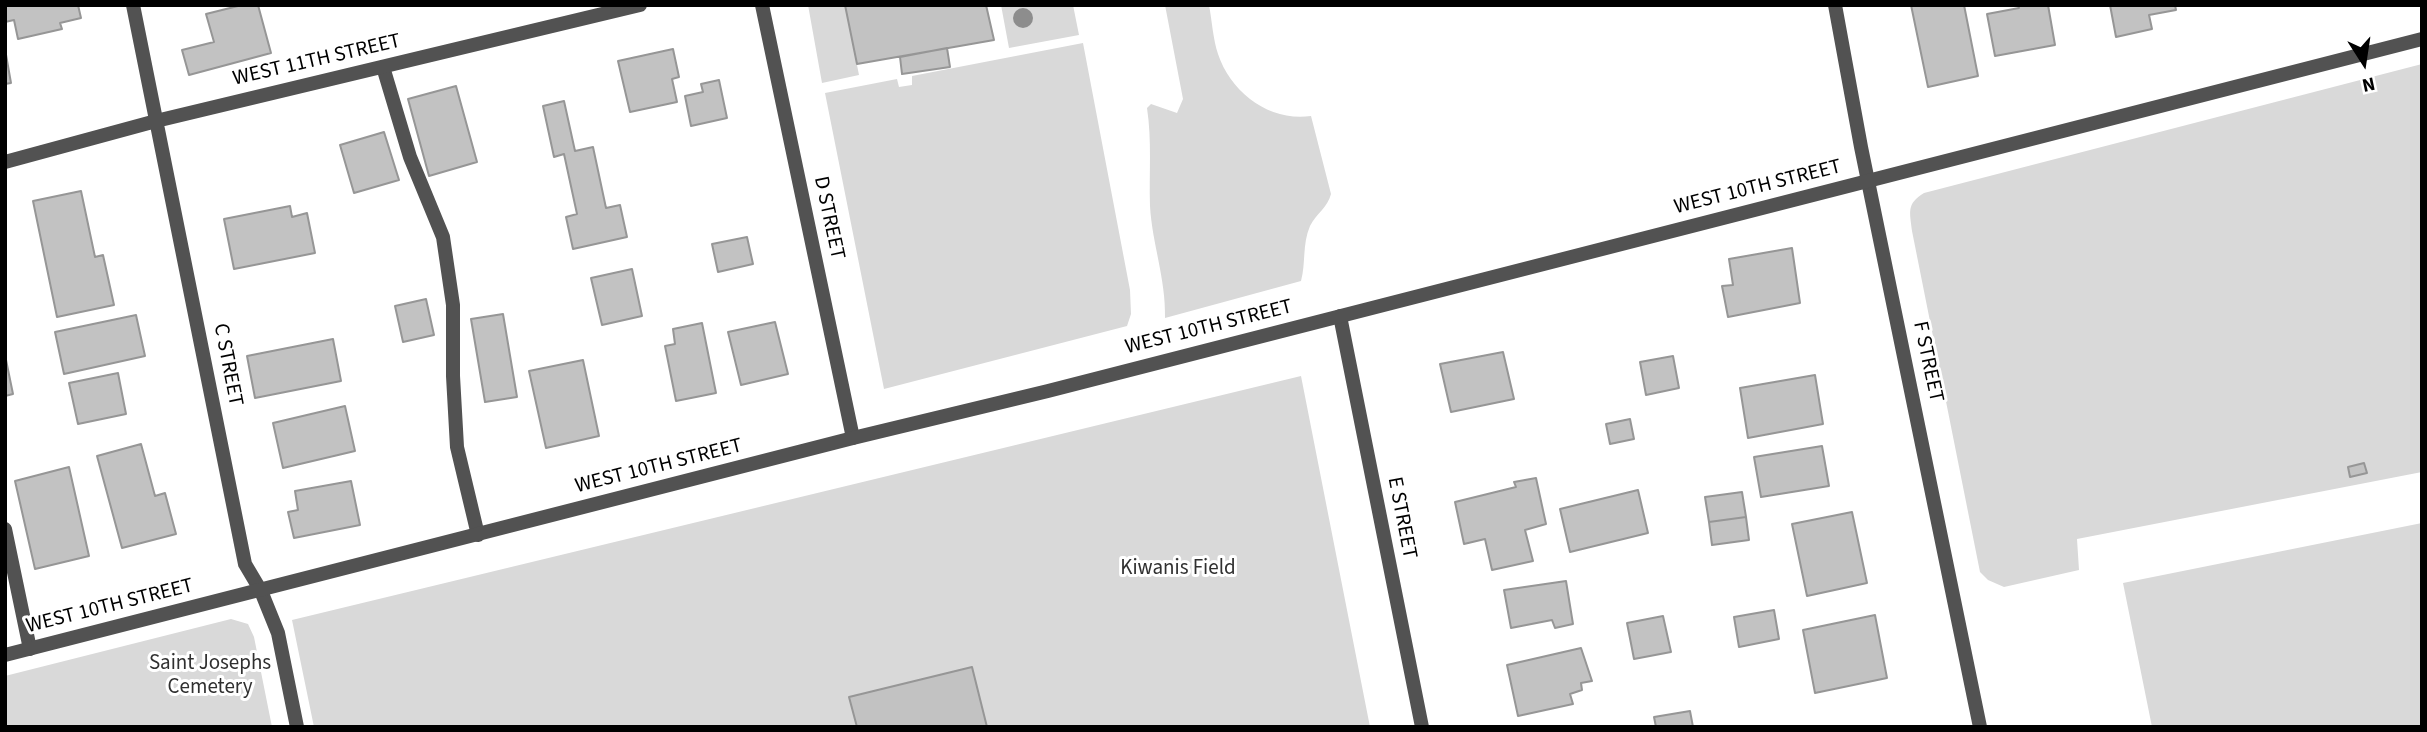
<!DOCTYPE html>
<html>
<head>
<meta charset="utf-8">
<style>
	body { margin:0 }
	#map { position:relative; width:2427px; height:732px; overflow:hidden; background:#fff; font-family:"Source Sans 3",sans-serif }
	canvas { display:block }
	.frame { position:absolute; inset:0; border:7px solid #000; pointer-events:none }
	.north { position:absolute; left:2329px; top:28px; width:70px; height:70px; -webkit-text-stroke:5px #fff; paint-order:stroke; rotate:168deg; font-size:19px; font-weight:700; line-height:28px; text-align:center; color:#000 }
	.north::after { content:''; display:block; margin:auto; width:24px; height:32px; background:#000; clip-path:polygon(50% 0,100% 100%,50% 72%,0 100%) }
</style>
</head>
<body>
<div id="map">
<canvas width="2427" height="732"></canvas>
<div class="frame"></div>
<div class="north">N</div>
</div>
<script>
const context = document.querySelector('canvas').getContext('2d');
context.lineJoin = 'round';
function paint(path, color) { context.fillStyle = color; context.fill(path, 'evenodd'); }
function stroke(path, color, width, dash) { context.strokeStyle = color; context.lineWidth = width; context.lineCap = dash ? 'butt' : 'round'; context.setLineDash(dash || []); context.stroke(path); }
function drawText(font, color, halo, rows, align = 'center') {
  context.font = font + ' "Source Sans 3",sans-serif'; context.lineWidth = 6; context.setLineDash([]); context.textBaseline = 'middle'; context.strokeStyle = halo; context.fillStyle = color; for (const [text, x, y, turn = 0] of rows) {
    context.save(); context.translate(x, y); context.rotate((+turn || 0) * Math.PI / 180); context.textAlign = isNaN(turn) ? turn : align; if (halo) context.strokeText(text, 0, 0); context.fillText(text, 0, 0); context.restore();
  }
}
const green = new Path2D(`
	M 808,5 L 845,5 L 859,75 L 822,83 Z
	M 1001,5 L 1073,5 L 1079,35 L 1009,48 Z
	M 1165,5 L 1209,5 C 1212,21 1213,39 1218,54 C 1231,93 1270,122 1311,116 L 1331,194 C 1328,207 1316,214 1310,226 C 1302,245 1306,263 1301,281 L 1165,318 C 1166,279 1152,243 1150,206 C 1149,173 1152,141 1147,108 L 1151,104 L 1177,113 L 1183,99 Z
	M 1083,43 L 1130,290 L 1131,314 L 1127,326 L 884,389 L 825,93 L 897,79 L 899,87 L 912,85 L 912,76 Z
	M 2422,64 L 2422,472 L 2077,539 L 2079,570 L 2004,587 L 1988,580 L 1980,572 L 1912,231 C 1910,212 1906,204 1924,193 Z
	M 1301,376 L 1370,727 L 314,727 L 292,620 Z
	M 2422,523 L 2422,727 L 2152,727 L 2123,583 Z
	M 231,619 L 248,624 L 254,637 L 272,727 L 5,727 L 5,676 Z`);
const building = new Path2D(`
	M 5,5 L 78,5 L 81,18 L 60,23 L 62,29 L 18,39 L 14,20 L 5,22 Z
	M 242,5 L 258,5 L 271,53 L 189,75 L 182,50 L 214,42 L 206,14 Z
	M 845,5 L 986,5 L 994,40 L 857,64 Z
	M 1911,5 L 1964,5 L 1978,76 L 1928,87 Z
	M 2018,5 L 2048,5 L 2055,45 L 1995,56 L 1987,14 L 2019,8 Z
	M 2110,5 L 2175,5 L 2176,10 L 2149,15 L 2152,29 L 2116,37 Z
	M 947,48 L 950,67 L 902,74 L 900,57 Z
	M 5,49 L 11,83 L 5,84 Z
	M 673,49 L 679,77 L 672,79 L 677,102 L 630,112 L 618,61 Z
	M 719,80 L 727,118 L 691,126 L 685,96 L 703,92 L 701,84 Z
	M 456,86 L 477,162 L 429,176 L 408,99 Z
	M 564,101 L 575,151 L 593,147 L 606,208 L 620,205 L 627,237 L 573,249 L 566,217 L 577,214 L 564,154 L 554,157 L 543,106 Z
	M 384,132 L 399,180 L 354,193 L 340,145 Z
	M 81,191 L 95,257 L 103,255 L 114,305 L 57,317 L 33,201 Z
	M 290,206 L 292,217 L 307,213 L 315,253 L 234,269 L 224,219 Z
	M 747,237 L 753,264 L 718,272 L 712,244 Z
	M 1792,248 L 1800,303 L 1728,317 L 1722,286 L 1733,285 L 1729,259 Z
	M 632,269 L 642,316 L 602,325 L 591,278 Z
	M 426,299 L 434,335 L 403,342 L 395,306 Z
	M 503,314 L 517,397 L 485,402 L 471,319 Z
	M 136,315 L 145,356 L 64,374 L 55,332 Z
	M 775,322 L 788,374 L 741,385 L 728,332 Z
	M 702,323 L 716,393 L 676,401 L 665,346 L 675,344 L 673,329 Z
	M 333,339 L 341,381 L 255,398 L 247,356 Z
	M 1503,352 L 1514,399 L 1451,412 L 1440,364 Z
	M 5,355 L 13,394 L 5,396 Z
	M 1673,356 L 1679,388 L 1646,395 L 1640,362 Z
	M 583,360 L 599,436 L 546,448 L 529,371 Z
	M 118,373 L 126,414 L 78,424 L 69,383 Z
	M 1815,375 L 1823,424 L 1748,438 L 1740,388 Z
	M 345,406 L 355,451 L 283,468 L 273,423 Z
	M 1630,419 L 1634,439 L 1610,444 L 1606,424 Z
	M 141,444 L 155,496 L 165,493 L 176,534 L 122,548 L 97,456 Z
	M 1822,446 L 1829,486 L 1761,497 L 1754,457 Z
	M 2364,463 L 2367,473 L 2350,477 L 2348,467 Z
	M 69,467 L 89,556 L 35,569 L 15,481 Z
	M 1536,478 L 1546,524 L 1525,530 L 1533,561 L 1492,570 L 1485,539 L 1464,544 L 1455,502 L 1516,487 L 1514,482 Z
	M 351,481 L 360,525 L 294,538 L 288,512 L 298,510 L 295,491 Z
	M 1638,490 L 1648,533 L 1570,552 L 1560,509 Z
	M 1742,492 L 1746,517 L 1709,522 L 1705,497 Z
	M 1852,512 L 1867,583 L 1807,596 L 1792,524 Z
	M 1746,517 L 1749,540 L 1712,545 L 1709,522 Z
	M 1566,581 L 1573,624 L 1555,628 L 1552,620 L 1511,628 L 1504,590 Z
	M 1774,610 L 1779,639 L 1739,647 L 1734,617 Z
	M 1875,615 L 1887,678 L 1815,693 L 1803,630 Z
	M 1663,616 L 1671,652 L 1634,659 L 1627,623 Z
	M 1581,648 L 1592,681 L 1581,683 L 1582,690 L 1570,694 L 1573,704 L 1518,716 L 1507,665 Z
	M 972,667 L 987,727 L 857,727 L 849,697 Z
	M 1690,711 L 1693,727 L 1656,727 L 1654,717 Z`);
const service = new Path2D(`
	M 383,67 L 410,157 L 443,237 L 453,305 L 453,376 L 457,447 L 478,535
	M 5,529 L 30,649`);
const minor = new Path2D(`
	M 133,5 L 245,564 L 261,591 L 278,633 L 297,727
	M 762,5 L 853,438
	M 1835,5 L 1861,147 L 1980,727
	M 5,162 L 156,121 L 640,5
	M 1340,316 L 1422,727`);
const tertiary = new Path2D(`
	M 5,655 L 853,438 L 1048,391 L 2422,39`);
const trees = [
	[1023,18]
];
const streetNames = [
	["WEST 11TH STREET",317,61,-13],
	["WEST 10TH STREET",1758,188,-14],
	["D STREET",828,218,78],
	["WEST 10TH STREET",1209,328,-14],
	["F STREET",1927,362,78],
	["C STREET",227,365,79],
	["WEST 10TH STREET",659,467,-14],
	["E STREET",1401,518,79],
	["WEST 10TH STREET",110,607,-14]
];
const parkNames = [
	["Kiwanis Field",1178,569],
	["Saint Josephs",210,664],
	["Cemetery",210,688]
];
paint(green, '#d9d9d9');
paint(building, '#c2c2c2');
stroke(building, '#969696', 2);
stroke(service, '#525252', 14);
stroke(minor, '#525252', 14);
stroke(tertiary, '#525252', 14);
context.fillStyle = '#8d8d8d';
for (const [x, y] of trees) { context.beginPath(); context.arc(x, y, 10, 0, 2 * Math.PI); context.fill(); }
drawText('21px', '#000', '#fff', streetNames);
drawText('21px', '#303030', '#fff', parkNames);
</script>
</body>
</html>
